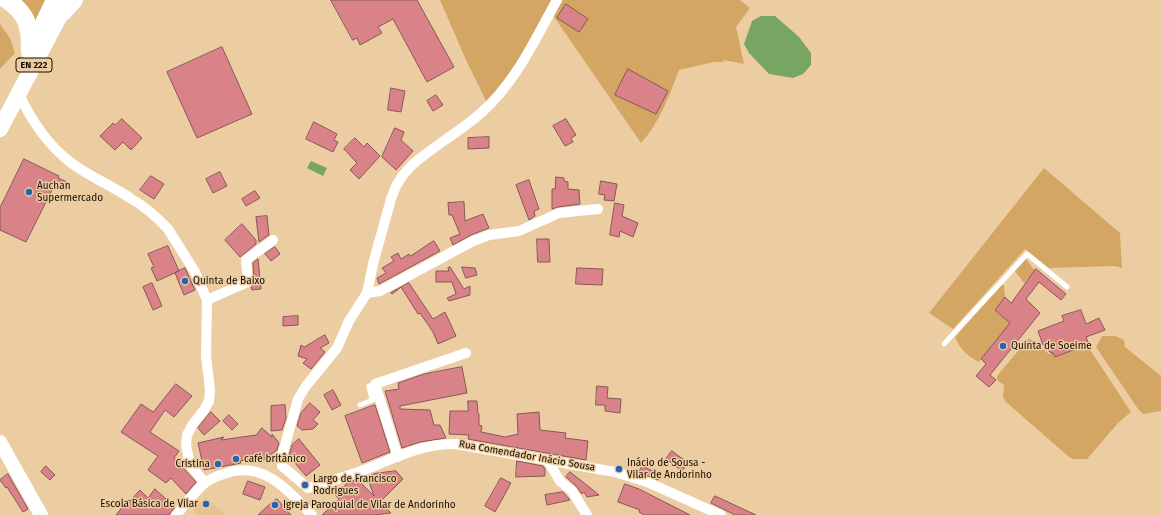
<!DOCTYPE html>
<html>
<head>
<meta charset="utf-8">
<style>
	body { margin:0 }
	canvas { display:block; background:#eccda2 }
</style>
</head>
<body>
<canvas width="1161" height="515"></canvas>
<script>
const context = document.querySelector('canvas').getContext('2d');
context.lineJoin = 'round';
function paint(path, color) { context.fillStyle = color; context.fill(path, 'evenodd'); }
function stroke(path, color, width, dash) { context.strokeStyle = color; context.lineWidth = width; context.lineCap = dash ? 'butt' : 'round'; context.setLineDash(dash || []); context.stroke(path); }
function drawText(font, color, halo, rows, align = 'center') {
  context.font = font + ' "Fira Sans",sans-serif'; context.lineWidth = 3; context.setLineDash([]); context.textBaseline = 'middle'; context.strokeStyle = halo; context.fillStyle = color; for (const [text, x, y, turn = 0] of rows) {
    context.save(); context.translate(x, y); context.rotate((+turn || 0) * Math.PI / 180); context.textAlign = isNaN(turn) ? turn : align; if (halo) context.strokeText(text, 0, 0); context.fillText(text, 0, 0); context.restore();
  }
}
const built = new Path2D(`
	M 205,497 L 227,515 L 196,515 L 194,510 Z`);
const green = new Path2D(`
	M 14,0 L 46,0 L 32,27 Z
	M 440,0 L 740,0 L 750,8 L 736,27 L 744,64 L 724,60 L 723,62 L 714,62 L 679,70 C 669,96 660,122 641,143 L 552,14 L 491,111 L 466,60 Z
	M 0,24 L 10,38 L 15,53 L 0,69 Z
	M 1044,168 L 1120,233 L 1122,268 L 1115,266 L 1049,268 L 1025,249 L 953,329 L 929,313 Z
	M 1026,259 L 1035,271 L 1024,283 L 1015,271 Z
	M 1001,285 L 1004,285 L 1005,297 L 995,310 L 1010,323 L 979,362 C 967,356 960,349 955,337 Z
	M 1102,336 L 1115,336 L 1124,340 L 1125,347 L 1161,376 L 1161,411 L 1143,414 L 1138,409 L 1096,347 Z
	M 1029,338 L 1049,354 L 1053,353 L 1055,357 L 1087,345 L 1131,412 L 1119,422 L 1087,459 L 1073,459 L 1069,457 L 1005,401 L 1003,397 L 1004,385 L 997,380 L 997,376 Z`);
const water = new Path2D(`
	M 761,16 L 775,16 L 799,37 L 811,53 L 811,65 L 803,74 L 793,78 L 769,74 L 749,53 L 744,44 L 752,21 Z
	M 311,161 L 327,168 L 323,176 L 307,168 Z`);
const building = new Path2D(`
	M 331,0 L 417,0 L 454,67 L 427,82 L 393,19 L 378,27 L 382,33 L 360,45 L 357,38 L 353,40 Z
	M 566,4 L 588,19 L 579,32 L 557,18 Z
	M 222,47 L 252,114 L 197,138 L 167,72 Z
	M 628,69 L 668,91 L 656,114 L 615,95 Z
	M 391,88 L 405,91 L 401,112 L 388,110 Z
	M 436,95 L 443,105 L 433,111 L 427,101 Z
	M 122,119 L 142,138 L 131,150 L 123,142 L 115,150 L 100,136 L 113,123 L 115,125 Z
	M 566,119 L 576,135 L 571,138 L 573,142 L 565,146 L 553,126 Z
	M 314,122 L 337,134 L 334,140 L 338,142 L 333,152 L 306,139 Z
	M 395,128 L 404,132 L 401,140 L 413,151 L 396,170 L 382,157 Z
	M 489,137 L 489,148 L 468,149 L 468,138 Z
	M 355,138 L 364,147 L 367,143 L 380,156 L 359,179 L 350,170 L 357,163 L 344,149 Z
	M 24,159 L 59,176 L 58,178 L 67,182 L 63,190 L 54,186 L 26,242 L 0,230 L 0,208 Z
	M 220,172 L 227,186 L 213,193 L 206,179 Z
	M 151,176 L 164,184 L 154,199 L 140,190 Z
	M 556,177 L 564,178 L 564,181 L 568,182 L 568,189 L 579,190 L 580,204 L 558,207 L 552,209 L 552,189 L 555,189 Z
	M 529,180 L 539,209 L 534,211 L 535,216 L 529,220 L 516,185 Z
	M 601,181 L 617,184 L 614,201 L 604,200 L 605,195 L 599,194 Z
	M 255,191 L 260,198 L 246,206 L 242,199 Z
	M 464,202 L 465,221 L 483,214 L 489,228 L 471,235 L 453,245 L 450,238 L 460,234 L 452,215 L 449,215 L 448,203 Z
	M 615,203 L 624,205 L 622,216 L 638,223 L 633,237 L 620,231 L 619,237 L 610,235 Z
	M 267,216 L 269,235 L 259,242 L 256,217 Z
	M 242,224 L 256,240 L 256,244 L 240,257 L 225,240 Z
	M 537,239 L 549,239 L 550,262 L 538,262 Z
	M 434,241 L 440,251 L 379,284 L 377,278 L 386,273 L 382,268 L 394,261 L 391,257 L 398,253 L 401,259 L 409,254 L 410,256 Z
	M 168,246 L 179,271 L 157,281 L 151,268 L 154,267 L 148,254 Z
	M 275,247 L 280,254 L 271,261 L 265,254 Z
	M 258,259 L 261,289 L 252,290 L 251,287 L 254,281 L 253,263 Z
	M 450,267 L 464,289 L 470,286 L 470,295 L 449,301 L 447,298 L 456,294 L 452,282 L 436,282 L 436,271 L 449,271 L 448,268 Z
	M 462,267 L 475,268 L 477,275 L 466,278 Z
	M 185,268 L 195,290 L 184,295 L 175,273 Z
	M 577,268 L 603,269 L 602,285 L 576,284 Z
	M 1036,269 L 1066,294 L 1061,300 L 1039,282 L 1026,299 L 1040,313 L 990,375 L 996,380 L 989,387 L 976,376 L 986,364 L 981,359 L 1010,323 L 995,310 L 1005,297 L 1011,303 Z
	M 152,283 L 162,306 L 153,310 L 143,287 Z
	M 409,283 L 433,319 L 445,312 L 456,336 L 438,344 L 433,332 L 420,313 L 418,314 L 401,287 L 392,294 L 391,293 Z
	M 1081,310 L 1086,324 L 1099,318 L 1105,330 L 1086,337 L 1089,344 L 1055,357 L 1053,353 L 1051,353 L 1043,345 L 1038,331 L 1064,321 L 1062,316 Z
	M 298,316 L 298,325 L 283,326 L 283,317 Z
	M 325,335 L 329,343 L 320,348 L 325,352 L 311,369 L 303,363 L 307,359 L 298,356 L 301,345 L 304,347 Z
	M 462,367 L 467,393 L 400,406 L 400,409 L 430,410 L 434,425 L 440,425 L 446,438 L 420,442 L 402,448 L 385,391 L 399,389 L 398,383 L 424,374 Z
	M 176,384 L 192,396 L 174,417 L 165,410 L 150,432 L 179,451 L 174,458 L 196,482 L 186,494 L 171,478 L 166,483 L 148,470 L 158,456 L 121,432 L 141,404 L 153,412 Z
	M 597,386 L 608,387 L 607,398 L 621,399 L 620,413 L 605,411 L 605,405 L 596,405 Z
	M 333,390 L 341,405 L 332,410 L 324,395 Z
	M 468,401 L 477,401 L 478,414 L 479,414 L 479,425 L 482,426 L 481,432 L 505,437 L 518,434 L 517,414 L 539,412 L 540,430 L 566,433 L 565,438 L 588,441 L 586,460 L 468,439 L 469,435 L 449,434 L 450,411 L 468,411 Z
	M 310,403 L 320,412 L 313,420 L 318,424 L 313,429 L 302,430 L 297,426 L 301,413 Z
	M 285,405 L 286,418 L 282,430 L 271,431 L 271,406 Z
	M 375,405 L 390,452 L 362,463 L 345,416 Z
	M 211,412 L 220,421 L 204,435 L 198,428 Z
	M 229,415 L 238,424 L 232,430 L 223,421 Z
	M 262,428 L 272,437 L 272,434 L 279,443 L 277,450 L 263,460 L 261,457 L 240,461 L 241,463 L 204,470 L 198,443 L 224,437 L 221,440 L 256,435 Z
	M 299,439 L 320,465 L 306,476 L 289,456 L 292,445 Z
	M 672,451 L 688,463 L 682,471 L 666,459 Z
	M 517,461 L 543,466 L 545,469 L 545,476 L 516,477 Z
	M 46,466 L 55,475 L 50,480 L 41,472 Z
	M 642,466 L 661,475 L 658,480 L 639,473 Z
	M 396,471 L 403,479 L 380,502 L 391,513 L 373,515 L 322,515 L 339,499 L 335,495 L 347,483 L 357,479 L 374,496 L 368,479 L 373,474 Z
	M 570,472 L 588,486 L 599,495 L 587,497 L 584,492 L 582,494 L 576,486 L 566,477 Z
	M 8,474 L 28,509 L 23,512 L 7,487 L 6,488 L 0,480 Z
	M 501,478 L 511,483 L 495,512 L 485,506 Z
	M 248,481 L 265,487 L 260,500 L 243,494 Z
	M 625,484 L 639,489 L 690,515 L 644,515 L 639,512 L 640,510 L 618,502 Z
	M 155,489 L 175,507 L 169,515 L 116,515 L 128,500 L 130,501 L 140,490 L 148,498 Z
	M 563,492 L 570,500 L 547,505 L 545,495 Z
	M 715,496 L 756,515 L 735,515 L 711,503 Z
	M 277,499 L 291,515 L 258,515 L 272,502 Z`);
const lane = new Path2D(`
	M 944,344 L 1027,254 L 1067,287
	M 369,386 L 372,400
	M 360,405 L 380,397`);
const street = new Path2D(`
	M 19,94 C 31,120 47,144 70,162 C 88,176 111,185 130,198 C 144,206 157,217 168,229 L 195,272 L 207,300 L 206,356 L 210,390 L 209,401 L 204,410 L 193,424 L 187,435 L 186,445 L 190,465 L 205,483
	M 367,293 L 380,291 L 473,241 L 489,235 L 519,231 L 559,213 L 598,209
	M 207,300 L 248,282 L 246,260 L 273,240
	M 398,457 L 375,384 L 466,353
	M 548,461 L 560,481 L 572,491 L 587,515
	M 282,466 L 283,452 L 298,399 L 306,386 L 337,348 L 349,321 L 367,293 L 373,264 L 391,199 L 396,186 L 403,175 L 411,166 C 433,146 460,132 482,112 C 516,82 535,39 557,0
	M 282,466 L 308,488
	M 308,488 C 328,482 348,476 367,469 C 396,457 424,443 456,444 L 615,472 L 647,482 L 721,515
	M 176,515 C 185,505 195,491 205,483 C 212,477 221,475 230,472 C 267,463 289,492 312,515`);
const secondary = new Path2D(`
	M 0,442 L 41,515`);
const primary = new Path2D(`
	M 29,52 L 54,0
	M 0,129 L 67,2`);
const highway = new Path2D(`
	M 7,0 C 27,14 30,25 30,49
	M 62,13 L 74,0`);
const markers = [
	[29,192,4,"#2364b5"],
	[185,281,4,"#2364b5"],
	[1003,346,4,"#2364b5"],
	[236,459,4,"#2364b5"],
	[218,464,4,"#2364b5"],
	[619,469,4,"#2364b5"],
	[305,485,4,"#2364b5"],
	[206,504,4,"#2364b5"],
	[275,505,4,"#2364b5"]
];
const shields = [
	[34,65,36]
];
const shieldNames = [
	["EN 222",34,65]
];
const poiNames = [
	["Auchan",37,186],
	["Supermercado",37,198],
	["Quinta de Baixo",193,281],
	["Quinta de Soeime",1011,346],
	["café britânico",244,459],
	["Inácio de Sousa -",627,463],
	["Vilar de Andorinho",627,475],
	["Cristina",210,464,"right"],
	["Largo de Francisco",313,479],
	["Rodrigues",313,491],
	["Escola Básica de Vilar",198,504,"right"],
	["Igreja Paroquial de Vilar de Andorinho",283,505]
];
const streetNames = [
	["Rua Comendador Inácio Sousa",527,456,10]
];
paint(built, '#e6c290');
paint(green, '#d3a664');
paint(water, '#78a562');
paint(building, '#d98389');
stroke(building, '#885659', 1);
stroke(lane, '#fff', 5);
stroke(street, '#fff', 10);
stroke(secondary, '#fff', 14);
stroke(primary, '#fff', 16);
stroke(highway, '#fff', 18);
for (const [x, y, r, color] of markers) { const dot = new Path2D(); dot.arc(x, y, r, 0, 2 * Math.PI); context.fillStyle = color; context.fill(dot); stroke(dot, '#eccda2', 1.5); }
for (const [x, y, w] of shields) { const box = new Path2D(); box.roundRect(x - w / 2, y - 7, w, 14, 3); context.fillStyle = '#eccda2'; context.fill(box); stroke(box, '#140a00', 1); }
drawText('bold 9px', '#140a00', null, shieldNames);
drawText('10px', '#140a00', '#eccda2', poiNames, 'left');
drawText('10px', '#140a00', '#eccda2', streetNames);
</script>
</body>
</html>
